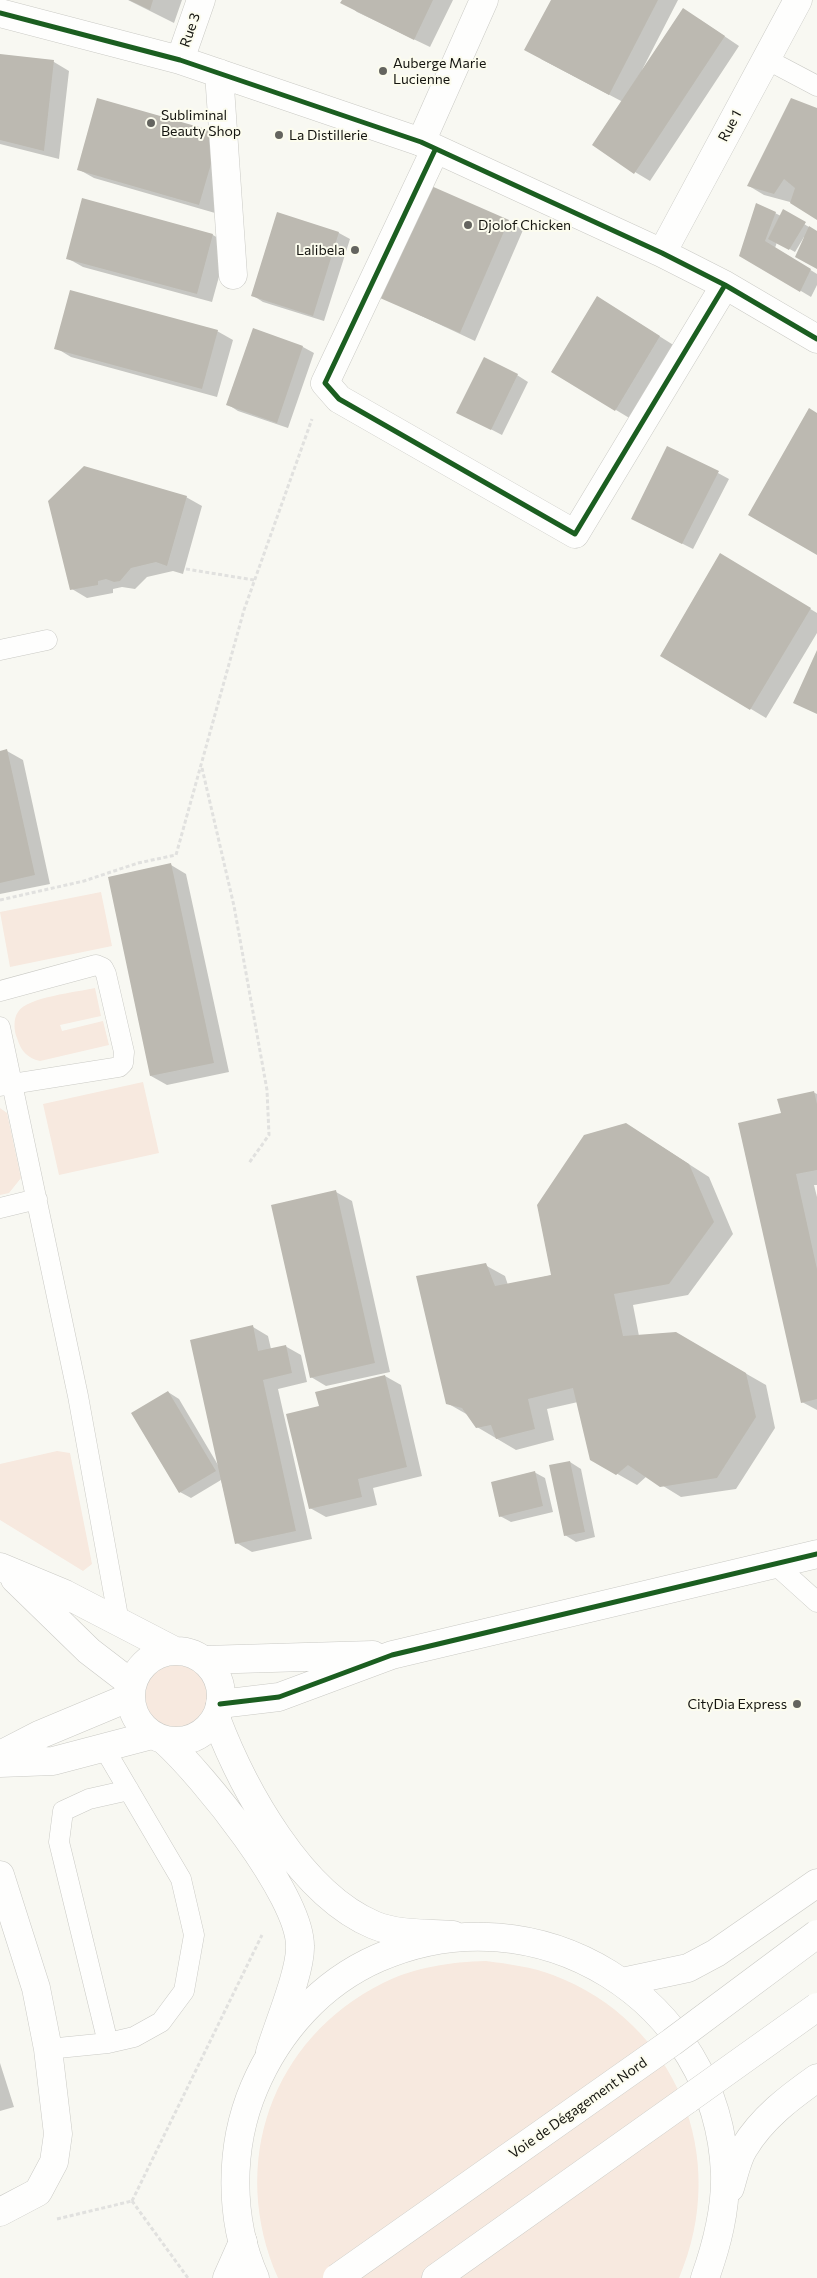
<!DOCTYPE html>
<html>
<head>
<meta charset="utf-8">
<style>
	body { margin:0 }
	canvas { display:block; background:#f8f8f2 }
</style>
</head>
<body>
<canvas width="817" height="2278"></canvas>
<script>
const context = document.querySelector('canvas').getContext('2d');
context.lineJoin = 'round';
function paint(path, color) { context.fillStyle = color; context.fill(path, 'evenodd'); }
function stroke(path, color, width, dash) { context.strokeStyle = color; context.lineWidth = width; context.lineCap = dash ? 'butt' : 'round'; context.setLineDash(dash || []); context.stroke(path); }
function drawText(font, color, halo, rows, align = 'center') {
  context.font = font + ' Commissioner,sans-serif'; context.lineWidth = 4; context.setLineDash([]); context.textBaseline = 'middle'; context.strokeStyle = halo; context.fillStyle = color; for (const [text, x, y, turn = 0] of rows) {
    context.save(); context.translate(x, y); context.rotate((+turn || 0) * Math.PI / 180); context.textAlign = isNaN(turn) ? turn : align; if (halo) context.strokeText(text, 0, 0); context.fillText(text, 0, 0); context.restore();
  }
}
const green = new Path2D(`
	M 101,892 L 112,946 L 10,967 L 0,912 Z
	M 95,988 L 101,1016 L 60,1025 L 62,1031 L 103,1021 L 109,1045 L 40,1061 C 27,1058 21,1051 17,1038 C 14,1031 13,1019 18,1012 C 27,997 78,992 95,988 Z
	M 143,1082 L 159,1153 L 59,1175 L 43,1104 Z
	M 0,1108 L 7,1113 L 21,1178 L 9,1193 L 0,1195 Z
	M 57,1451 L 70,1453 L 92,1564 L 83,1571 L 0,1520 L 0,1464 Z
	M144 1696a32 32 0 1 1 64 0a32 32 0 1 1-64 0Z
	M 486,1961 C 509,1964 532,1967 553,1975 C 677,2022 731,2157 679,2278 L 278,2278 C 228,2164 271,2039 383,1983 C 415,1967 451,1962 486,1961 Z`);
const shadow = new Path2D(`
	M 128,0 L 182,0 L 174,23 Z
	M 343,0 L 453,0 L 430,47 L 357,12 Z
	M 552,0 L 678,0 L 642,70 L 643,71 L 699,19 L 739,46 L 650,181 L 635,172 L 623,102 L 541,59 Z
	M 0,55 L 54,62 L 69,71 L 59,159 L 0,144 Z
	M 817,109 L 817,218 L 790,202 L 764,195 L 749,186 Z
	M 235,143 L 215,213 L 94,178 L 78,169 Z
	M 83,200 L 213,235 L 228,244 L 212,302 L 83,267 L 67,258 Z
	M 783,211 L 817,232 L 817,268 L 804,237 L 795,252 L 777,242 L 775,248 L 817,274 L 817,285 L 811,297 L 741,255 L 775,213 L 781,216 Z
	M 278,214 L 339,233 L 350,239 L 324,321 L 263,302 L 252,295 Z
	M 508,221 L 523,230 L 475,341 L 381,297 Z
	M 613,307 L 675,346 L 631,419 L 616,410 Z
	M 254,330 L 303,347 L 314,353 L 288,428 L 238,411 L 227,404 Z
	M 217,331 L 233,340 L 217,397 L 71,357 L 56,348 Z
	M 517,375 L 528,382 L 502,435 L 469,418 Z
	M 718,473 L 729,479 L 693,549 L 643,524 Z
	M 186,497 L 202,506 L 183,574 L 173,571 L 147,577 L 135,589 L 122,587 L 113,589 L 113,593 L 87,598 L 72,589 Z
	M 736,564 L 817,613 L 817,633 L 766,718 L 661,655 Z
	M 7,751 L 23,760 L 50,884 L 0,894 L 0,752 Z
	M 171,865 L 186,874 L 229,1072 L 167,1085 L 151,1076 Z
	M 813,1092 L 817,1094 L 817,1185 L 814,1185 L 817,1197 L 817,1410 L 802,1402 L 782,1114 Z
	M 645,1136 L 709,1177 L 733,1234 L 688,1295 L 633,1305 L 639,1336 L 675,1333 L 766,1385 L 775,1428 L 736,1489 L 681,1497 L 647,1476 L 637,1485 L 591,1459 L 578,1402 L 547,1409 L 554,1440 L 516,1450 L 477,1427 L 468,1415 L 447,1403 L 485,1265 L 505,1276 L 508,1285 L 552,1275 Z
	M 336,1192 L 352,1201 L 390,1372 L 326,1386 L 311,1377 Z
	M 253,1327 L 268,1336 L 271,1349 L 285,1346 L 301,1355 L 307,1382 L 278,1389 L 312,1539 L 252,1552 L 237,1543 L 221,1480 L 191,1498 L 180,1492 L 168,1392 L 179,1399 L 218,1465 Z
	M 385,1376 L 401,1385 L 422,1476 L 373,1488 L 377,1505 L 326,1517 L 310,1508 L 320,1407 Z
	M 570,1462 L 581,1469 L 595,1537 L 576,1542 L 565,1535 Z
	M 534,1472 L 545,1478 L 553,1512 L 511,1522 L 500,1516 Z
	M 0,2063 L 14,2107 L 0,2111 Z`);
const building = new Path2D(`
	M 129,0 L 153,0 L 150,10 Z
	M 342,0 L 433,0 L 414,40 L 340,3 Z
	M 551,0 L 658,0 L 609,95 L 524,50 Z
	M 683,8 L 725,36 L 634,174 L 592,145 Z
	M 0,54 L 54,60 L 44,151 L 0,140 Z
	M 97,98 L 220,133 L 199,205 L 77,170 Z
	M 791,98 L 817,108 L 817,220 L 790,203 L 795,188 L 784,179 L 774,194 L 747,186 Z
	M 429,185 L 509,220 L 460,333 L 380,298 Z
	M 82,198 L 213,234 L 197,294 L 66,259 Z
	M 756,203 L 776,212 L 765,241 L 811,269 L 800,292 L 739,256 Z
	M 783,209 L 806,222 L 789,250 L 768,239 Z
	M 277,212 L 339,232 L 313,316 L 251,296 Z
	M 809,226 L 817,231 L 817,269 L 795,257 Z
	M 70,290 L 218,330 L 202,389 L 54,349 Z
	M 597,296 L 660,336 L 615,411 L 551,372 Z
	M 253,328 L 303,346 L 277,423 L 226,405 Z
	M 484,357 L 518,374 L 491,430 L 456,413 Z
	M 809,408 L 817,413 L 817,555 L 748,515 Z
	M 667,446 L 719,471 L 682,544 L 631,519 Z
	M 84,466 L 187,496 L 167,566 L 156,562 L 131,568 L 120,581 L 114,582 L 106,579 L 98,581 L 98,585 L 70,590 L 48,501 Z
	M 720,553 L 811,608 L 750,710 L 660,656 Z
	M 817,650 L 817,714 L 793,703 Z
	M 7,749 L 35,875 L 0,883 L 0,751 Z
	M 171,863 L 214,1063 L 150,1076 L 108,877 Z
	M 814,1091 L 817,1104 L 817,1170 L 796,1174 L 817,1269 L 817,1399 L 801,1403 L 738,1123 L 781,1113 L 777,1099 Z
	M 626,1123 L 689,1164 L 714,1222 L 669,1284 L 614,1294 L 623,1336 L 676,1332 L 746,1373 L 756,1417 L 717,1478 L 660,1487 L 628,1465 L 616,1475 L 590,1460 L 573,1388 L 528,1399 L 535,1429 L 496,1439 L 491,1425 L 476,1428 L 462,1408 L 446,1404 L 416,1276 L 486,1263 L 495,1286 L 551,1275 L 537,1205 L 584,1135 Z
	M 336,1190 L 375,1363 L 310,1378 L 271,1205 Z
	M 253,1325 L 258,1351 L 286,1345 L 292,1373 L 263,1380 L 296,1531 L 235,1544 L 190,1340 Z
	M 385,1375 L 407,1467 L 358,1479 L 362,1497 L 309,1509 L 286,1414 L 319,1406 L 315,1392 Z
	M 168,1391 L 216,1471 L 179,1493 L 131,1413 Z
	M 570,1461 L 585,1532 L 564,1536 L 549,1465 Z
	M 535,1471 L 543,1506 L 499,1517 L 491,1482 Z`);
const path = new Path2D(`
	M 186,569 L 254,580
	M 202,768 L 234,906 L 267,1090 L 269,1135 L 249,1163
	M 0,900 L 84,881 L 138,863 L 176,855 L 244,610 L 312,419
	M 132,2201 L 262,1935
	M 132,2201 L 188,2278
	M 57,2219 L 132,2201`);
const service = new Path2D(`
	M 766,59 L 817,86
	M 0,650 L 47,640
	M 0,991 L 96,965 L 103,968 L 106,974 L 124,1052 L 123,1063 L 119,1067 L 0,1086
	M 0,1027 L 78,1396 L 119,1622
	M 0,1208 L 37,1199
	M 776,1565 L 817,1602
	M 108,2043 L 59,1842 L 63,1811 L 89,1799 L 129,1790
	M 48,2049 L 108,2043 L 134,2037 L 161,2022 L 184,1991 L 194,1935 L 181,1879 L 104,1748`);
const minor = new Path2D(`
	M 0,13 L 180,60 L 421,142 L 662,253 L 725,285 L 817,339
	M 180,60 L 201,0
	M 219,73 L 233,275
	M 435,150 L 325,383 L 339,399 L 575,534 L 725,285
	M 662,253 L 798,0
	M 204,1660 L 373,1655
	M 220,1704 L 279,1697 L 392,1655 L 817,1554
	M 0,1755 L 39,1735 L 130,1697
	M 0,1763 L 53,1761 L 152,1735
	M 0,1875 L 36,1988 L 48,2049 L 58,2134 L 54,2162 L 38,2192 L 0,2212`);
const tertiary = new Path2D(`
	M 421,142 L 484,0`);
const secondary = new Path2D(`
	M 0,1567 L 65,1594 L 173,1650
	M 15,1579 L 89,1651 L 132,1684
	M131 1696a45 45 0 1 1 90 0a45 45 0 1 1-90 0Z
	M 216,1718 C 243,1789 300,1894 374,1925 C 398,1935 427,1933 453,1935
	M 164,1740 C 203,1775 300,1895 300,1946 C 301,1971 278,2025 270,2052`);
const primary = new Path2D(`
	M 622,1982 L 688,1968 L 716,1953 L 817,1883
	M 730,2188 C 734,2175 737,2159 744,2148 C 762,2118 790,2097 817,2078
	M 255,2278 C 229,2220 229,2147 254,2088 C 278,2031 321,1983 378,1958 C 537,1888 718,1998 725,2174 C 726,2210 717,2244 705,2278
	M 436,2278 L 688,2099`);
const trunk = new Path2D(`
	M 227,2278 L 243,2242`);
const primaryBridge = new Path2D(`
	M 688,2099 L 817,2007
	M 337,2278 L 672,2042 L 817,1934`);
const cycleway = new Path2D(`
	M 0,13 L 180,60 L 421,142 L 662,253 L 725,285 L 817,339
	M 435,150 L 325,383 L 339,399 L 575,534 L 725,285
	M 220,1704 L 279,1697 L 392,1655 L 817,1554`);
const markers = [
	[383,71,5,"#64645f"],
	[151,123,5,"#64645f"],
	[279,135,5,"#64645f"],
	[468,225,5,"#64645f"],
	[355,250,5,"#64645f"],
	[797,1704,5,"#64645f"]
];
const streetNames = [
	["Rue 3",190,30,-71],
	["Rue 1",730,126,-62],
	["Voie de Dégagement Nord",578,2108,-35]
];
const poiNames = [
	["Auberge Marie",393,63],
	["Lucienne",393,79],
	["Subliminal",161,115],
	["Beauty Shop",161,131],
	["La Distillerie",289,135],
	["Djolof Chicken",478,225],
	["Lalibela",345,250,"right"],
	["CityDia Express",787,1704,"right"]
];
paint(green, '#f7e9df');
paint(shadow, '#0003');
paint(building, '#bcb9b1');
stroke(service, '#cacac5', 21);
stroke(minor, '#cacac5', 29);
stroke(tertiary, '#cacac5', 29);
stroke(secondary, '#cacac5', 29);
stroke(primary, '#cacac5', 29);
stroke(trunk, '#cacac5', 29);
stroke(path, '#e1e1df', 3, [4, 2.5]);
stroke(service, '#fefefd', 20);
stroke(minor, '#fefefd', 28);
stroke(tertiary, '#fefefd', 28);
stroke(secondary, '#fefefd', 28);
stroke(primary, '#fefefd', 28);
stroke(trunk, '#fefefd', 28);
stroke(primaryBridge, '#cacac5', 29, []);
stroke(primaryBridge, '#fefefd', 28);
stroke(cycleway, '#1b5e20', 5);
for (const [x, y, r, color] of markers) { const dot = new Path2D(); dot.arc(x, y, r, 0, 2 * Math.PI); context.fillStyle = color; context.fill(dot); stroke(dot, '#fcfcee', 2); }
drawText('14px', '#151510', '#fcfcee', streetNames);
drawText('14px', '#151510', '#fcfcee', poiNames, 'left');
</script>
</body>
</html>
